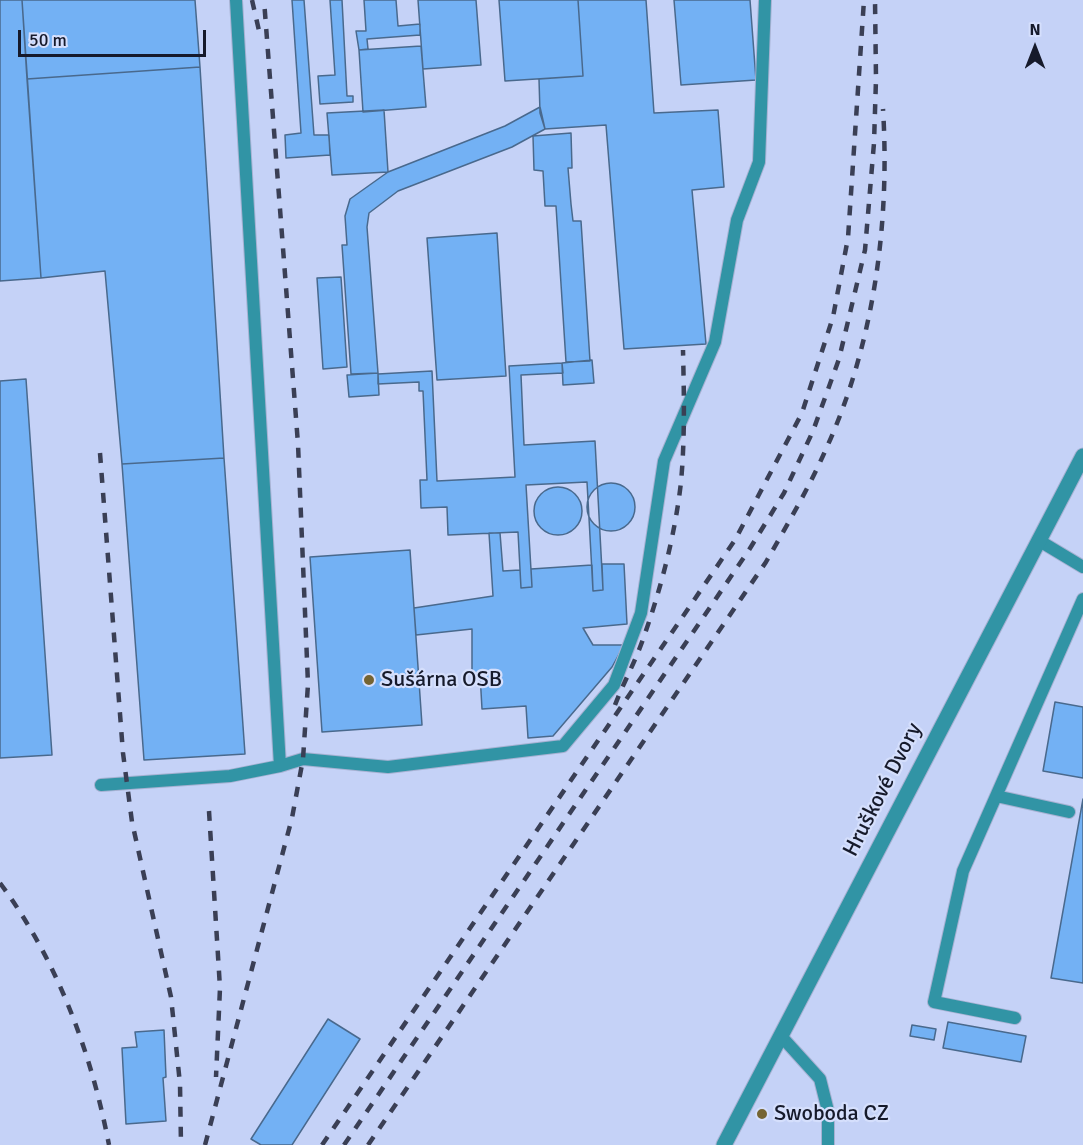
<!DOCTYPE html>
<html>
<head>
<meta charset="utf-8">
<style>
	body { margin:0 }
	#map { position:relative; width:1083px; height:1145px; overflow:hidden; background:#c5d2f7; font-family:Signika,sans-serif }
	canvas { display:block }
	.north { position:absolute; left:1005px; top:18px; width:60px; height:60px; -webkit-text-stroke:4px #d5dffc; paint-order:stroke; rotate:0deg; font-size:16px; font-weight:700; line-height:24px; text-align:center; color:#161a2b }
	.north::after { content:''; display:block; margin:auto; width:21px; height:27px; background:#161a2b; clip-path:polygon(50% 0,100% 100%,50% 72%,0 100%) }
	.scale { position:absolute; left:18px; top:30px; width:188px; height:27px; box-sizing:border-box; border:3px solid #161a2b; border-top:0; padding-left:8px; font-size:18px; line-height:21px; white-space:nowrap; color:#161a2b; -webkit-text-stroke:4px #d5dffc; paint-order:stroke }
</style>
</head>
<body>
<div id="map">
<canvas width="1083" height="1145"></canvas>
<div class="north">N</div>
<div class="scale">50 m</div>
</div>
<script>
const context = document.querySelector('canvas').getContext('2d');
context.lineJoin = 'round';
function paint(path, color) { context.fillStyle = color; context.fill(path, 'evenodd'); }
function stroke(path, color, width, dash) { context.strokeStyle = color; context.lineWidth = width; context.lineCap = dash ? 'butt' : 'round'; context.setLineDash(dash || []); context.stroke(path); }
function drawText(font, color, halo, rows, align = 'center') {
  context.font = font + ' Signika,sans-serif'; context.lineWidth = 4.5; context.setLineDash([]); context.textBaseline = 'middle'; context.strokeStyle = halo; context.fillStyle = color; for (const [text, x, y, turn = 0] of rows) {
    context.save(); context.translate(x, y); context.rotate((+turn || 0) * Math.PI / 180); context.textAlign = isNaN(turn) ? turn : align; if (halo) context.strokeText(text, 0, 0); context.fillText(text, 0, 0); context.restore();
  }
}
const building = new Path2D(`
	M 0,0 L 22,0 L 41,278 L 0,281 Z
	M 22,0 L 195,0 L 200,67 L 27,79 Z
	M 292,0 L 304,0 L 314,135 L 329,135 L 330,155 L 286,158 L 285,135 L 301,133 Z
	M 330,0 L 342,0 L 347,96 L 353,96 L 353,102 L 320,104 L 318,76 L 335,75 Z
	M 364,0 L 396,0 L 398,26 L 420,24 L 420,35 L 367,39 L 368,49 L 359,50 L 356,31 L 366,31 Z
	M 418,0 L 476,0 L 481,65 L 423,69 Z
	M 499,0 L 578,0 L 583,76 L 505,81 Z
	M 578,0 L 646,0 L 654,113 L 718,110 L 724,187 L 692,190 L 706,344 L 624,349 L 606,125 L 545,129 L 540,113 L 539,79 L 583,76 Z
	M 674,0 L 750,0 L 756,80 L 681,85 Z
	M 421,46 L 426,107 L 363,112 L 359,50 Z
	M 200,67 L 224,458 L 122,464 L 105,271 L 41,278 L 27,79 Z
	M 540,107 L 545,129 L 512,147 L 398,191 L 369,213 L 367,227 L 378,373 L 351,374 L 342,245 L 347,245 L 345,216 L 350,199 L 388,172 L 505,126 Z
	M 384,110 L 388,172 L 332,175 L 327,113 Z
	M 571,133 L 572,168 L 568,168 L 571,204 L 573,221 L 581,221 L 590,361 L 566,362 L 556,206 L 545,206 L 543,171 L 534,170 L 533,136 Z
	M 497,233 L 506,376 L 437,380 L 427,238 Z
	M 341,277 L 347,367 L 323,369 L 317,278 Z
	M 592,360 L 594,383 L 563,385 L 562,363 Z
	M 562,363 L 563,373 L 521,375 L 524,445 L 595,441 L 603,590 L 593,591 L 587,482 L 526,485 L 532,587 L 521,588 L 518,532 L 448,535 L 447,507 L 421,508 L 420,480 L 427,480 L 423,391 L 419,391 L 419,382 L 378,384 L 378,374 L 432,371 L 437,481 L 515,477 L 509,366 Z
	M 378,373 L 379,395 L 349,397 L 347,375 Z
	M 26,379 L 52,755 L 0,758 L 0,381 Z
	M 224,458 L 245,754 L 144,760 L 122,464 Z
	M587 507a24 24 0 1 1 48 0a24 24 0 1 1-48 0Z
	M534 511a24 24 0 1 1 48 0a24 24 0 1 1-48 0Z
	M 489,533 L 500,533 L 503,571 L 520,570 L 521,588 L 532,587 L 531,569 L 592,565 L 593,591 L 603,590 L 602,564 L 624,564 L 627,624 L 583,628 L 593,645 L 624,645 L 612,667 L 553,736 L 528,738 L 526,706 L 482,709 L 480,674 L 472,673 L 472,629 L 416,635 L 414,608 L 493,596 Z
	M 410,550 L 422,725 L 322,732 L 310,557 Z
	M 1055,702 L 1083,707 L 1083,778 L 1043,771 Z
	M 1083,799 L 1083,983 L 1051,978 Z
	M 328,1019 L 360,1039 L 292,1145 L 261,1145 L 251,1139 Z
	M 948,1022 L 1026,1036 L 1021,1062 L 943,1048 Z
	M 912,1025 L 936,1029 L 934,1040 L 910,1036 Z
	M 164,1030 L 166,1077 L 163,1078 L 166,1121 L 126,1124 L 122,1048 L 137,1047 L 135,1032 Z`);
const lane = new Path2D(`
	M 1038,540 L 1083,567
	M 280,766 L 303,759 L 388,767 L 563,746 L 614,685 L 641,613 L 664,461 L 715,342 L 737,220 L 759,162 L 765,0
	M 101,785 L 230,776 L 280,766 L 236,0
	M 996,796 L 1069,812
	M 1015,1018 L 934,1002 L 963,871 L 1083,599
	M 781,1036 L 820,1079 L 828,1111 L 828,1145`);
const street = new Path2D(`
	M 724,1145 L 1083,456`);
const rail = new Path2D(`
	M 252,0 L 260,35
	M 100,453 L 123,753 L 132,822 L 171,997 L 180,1084 L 181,1145
	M 615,705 C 623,684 634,664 642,642 C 660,592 675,536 681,482 C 685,439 684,394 683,350
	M 209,811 L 220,988 L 216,1077
	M 0,883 C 57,960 91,1051 109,1145
	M 205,1145 L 292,818 L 303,759 L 308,684 L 298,444 L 264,0
	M 322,1145 L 735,540 L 802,413 L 833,317 L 848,238 L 864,0
	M 344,1145 L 749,550 L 784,493 L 813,431 L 839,359 L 865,250 L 874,143 L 876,79 L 875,0
	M 368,1145 L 766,562 C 787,525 809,488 826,449 C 874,344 890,223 883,109`);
const markers = [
	[369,680,6,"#756432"],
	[762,1114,6,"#756432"]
];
const poiNames = [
	["Sušárna OSB",381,680],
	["Swoboda CZ",774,1114]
];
const streetNames = [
	["Hruškové Dvory",883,790,-63]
];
paint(building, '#73b1f4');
stroke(building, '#49698d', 1.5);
stroke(lane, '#a6b1d2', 14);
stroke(street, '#a6b1d2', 17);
stroke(lane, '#3194a5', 12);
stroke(street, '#3194a5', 15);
stroke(rail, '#3a3f55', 4.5, [10, 10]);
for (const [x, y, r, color] of markers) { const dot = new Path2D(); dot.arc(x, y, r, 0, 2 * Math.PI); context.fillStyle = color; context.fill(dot); stroke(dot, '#d5dffc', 2); }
drawText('22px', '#161a2b', '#d5dffc', poiNames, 'left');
drawText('22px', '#161a2b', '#d5dffc', streetNames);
</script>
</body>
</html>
